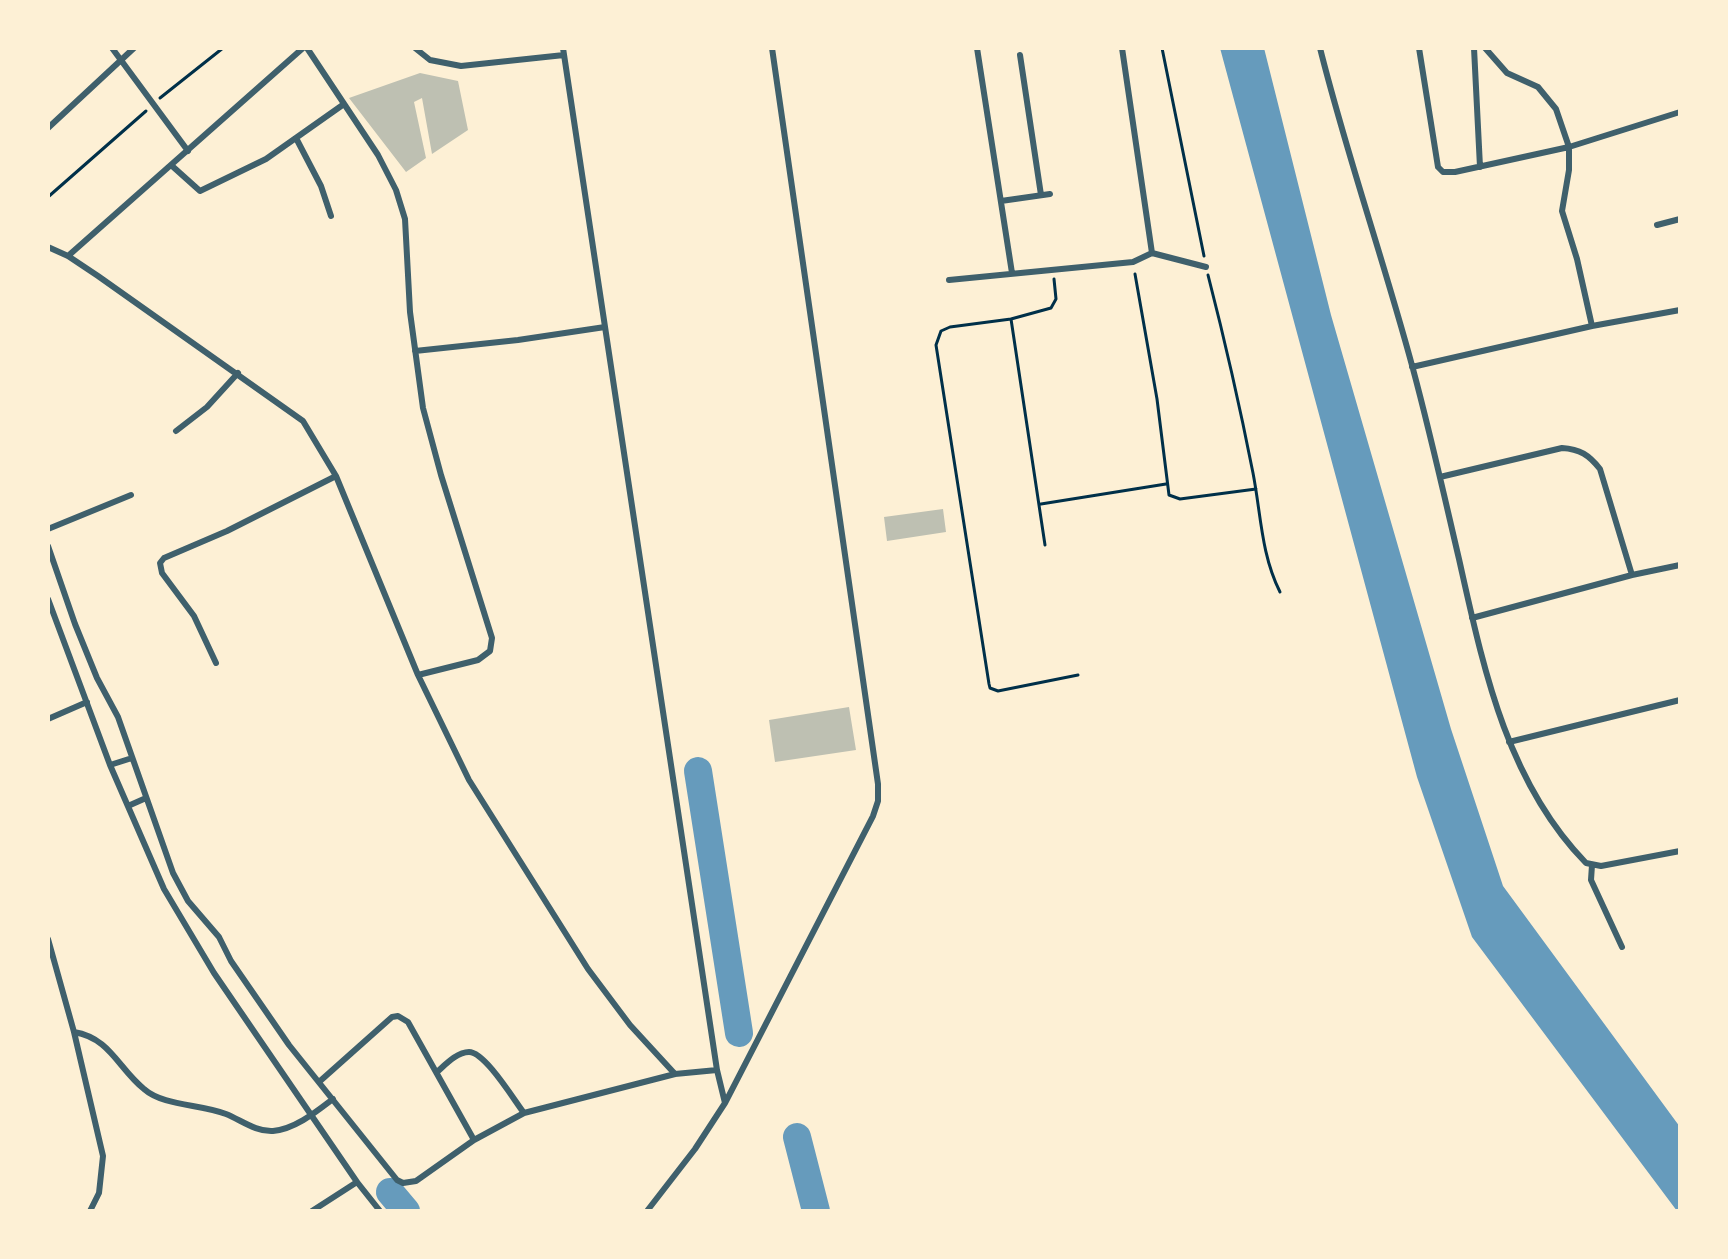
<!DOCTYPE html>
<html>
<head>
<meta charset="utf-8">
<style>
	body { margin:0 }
	#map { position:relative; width:1728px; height:1259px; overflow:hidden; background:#fdf0d5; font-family:"Exo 2",sans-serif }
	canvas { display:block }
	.frame { position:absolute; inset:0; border:50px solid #fdf0d5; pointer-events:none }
</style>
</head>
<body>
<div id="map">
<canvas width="1728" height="1259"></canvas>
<div class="frame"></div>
</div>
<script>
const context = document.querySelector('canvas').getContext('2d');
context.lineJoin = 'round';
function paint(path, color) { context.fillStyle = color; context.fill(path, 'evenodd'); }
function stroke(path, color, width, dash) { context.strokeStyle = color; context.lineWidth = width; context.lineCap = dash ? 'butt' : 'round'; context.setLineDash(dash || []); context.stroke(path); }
const water = new Path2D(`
	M 1220,48 L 1264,48 L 1331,315 L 1451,729 L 1503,886 L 1680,1127 L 1680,1211 L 1677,1211 L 1472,937 L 1417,777 Z`);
const river = new Path2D(`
	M 698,771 L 739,1033
	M 797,1137 L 816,1211
	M 390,1192 L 406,1211`);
const building = new Path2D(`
	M 420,73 L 458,81 L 468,130 L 432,154 L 422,98 L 414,102 L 426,158 L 406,172 L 349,98 Z
	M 943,509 L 946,532 L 887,541 L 884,517 Z
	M 849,707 L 856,750 L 775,762 L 769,720 Z`);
const path = new Path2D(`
	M 1162,48 L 1204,256
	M 160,98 L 223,48
	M 48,197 L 146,111
	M 1135,274 L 1157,399 L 1169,495 L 1180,499 L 1256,489
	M 1208,275 C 1225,341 1240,407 1253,473 C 1261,514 1261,554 1280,592
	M 1011,319 L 950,327 L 941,331 L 936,345 L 989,684 L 990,688 L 998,691 L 1078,675
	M 1041,504 L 1166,484
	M 1045,545 L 1011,319 L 1051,308 L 1056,299 L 1054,279`);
const minor = new Path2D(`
	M 112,48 L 188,151
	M 307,48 L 378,155 L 396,190 L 405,219 L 410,312 L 423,408 L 441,475 L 492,638 L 490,651 L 478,660 L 418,675
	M 415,48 L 430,60 L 461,66 L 564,55
	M 563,48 L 717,1070 L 725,1103
	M 977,48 L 1012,273
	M 1320,48 C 1347,156 1384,261 1413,369 C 1430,432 1444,495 1459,559 C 1483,666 1506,781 1586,863 L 1601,866 L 1680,851
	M 1419,48 L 1438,167 L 1443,172 L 1455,172 L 1569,147 L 1680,112
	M 1474,48 L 1480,167
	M 1485,48 L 1507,73 L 1538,87 L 1556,109 L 1569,147 L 1569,170 L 1562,211 L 1577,259 L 1592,326
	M 1020,55 L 1041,195
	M 48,128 L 134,48
	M 296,138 L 321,186 L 331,216
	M 171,165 L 200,191 L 266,159 L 344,104
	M 1001,201 L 1050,194
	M 1657,225 L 1680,219
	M 48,247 L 68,256 L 98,276 L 303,421 L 336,476 L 418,675 L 469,780 L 588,969 L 630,1025 L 675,1074
	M 1152,253 L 1206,267
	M 68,256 L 303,48
	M 949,280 L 1133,262 L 1152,253 L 1122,48
	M 415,351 L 518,340 L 605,327
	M 1412,367 L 1592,326 L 1680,310
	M 176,431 L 207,407 L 238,373
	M 1440,477 L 1562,448 C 1580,449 1589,455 1600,469 L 1632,575
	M 48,529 L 131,495
	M 48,546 L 75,624 L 97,678 L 118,717 L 173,873 L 188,901 L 219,937 L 231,961 L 289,1045 L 397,1180 L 403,1183 L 416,1181 L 474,1140 L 524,1113 L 675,1074 L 717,1070
	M 48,599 L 110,765 L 164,889 L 214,973 L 357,1182 L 380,1211
	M 1472,618 L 1632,575 L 1680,565
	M 216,663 L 194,616 L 162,573 L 160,563 L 164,558 L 227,531 L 336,476
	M 48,719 L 87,702
	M 1509,742 L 1680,700
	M 110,765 L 132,758
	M 128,806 L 146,798
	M 1592,865 L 1591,880 L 1622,947
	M 48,939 L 74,1032 L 103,1156 L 99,1193 L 90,1211
	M 74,1032 C 110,1038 118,1068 144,1089 C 163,1106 201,1104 226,1114 C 241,1120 256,1132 273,1131 C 295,1129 316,1112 333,1099
	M 437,1072 C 445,1065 457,1052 469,1052 C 485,1052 514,1100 524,1113
	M 319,1082 L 392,1017 L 398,1016 L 408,1022 L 474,1140
	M 312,1211 L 357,1182
	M 647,1211 L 695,1149 L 725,1103 L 873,816 L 878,801 L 878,784 L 772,48`);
paint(water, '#669bbc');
stroke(river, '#669bbc', 28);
paint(building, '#bec0b2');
stroke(path, '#003049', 3);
stroke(minor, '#3f606c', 6);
</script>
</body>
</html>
